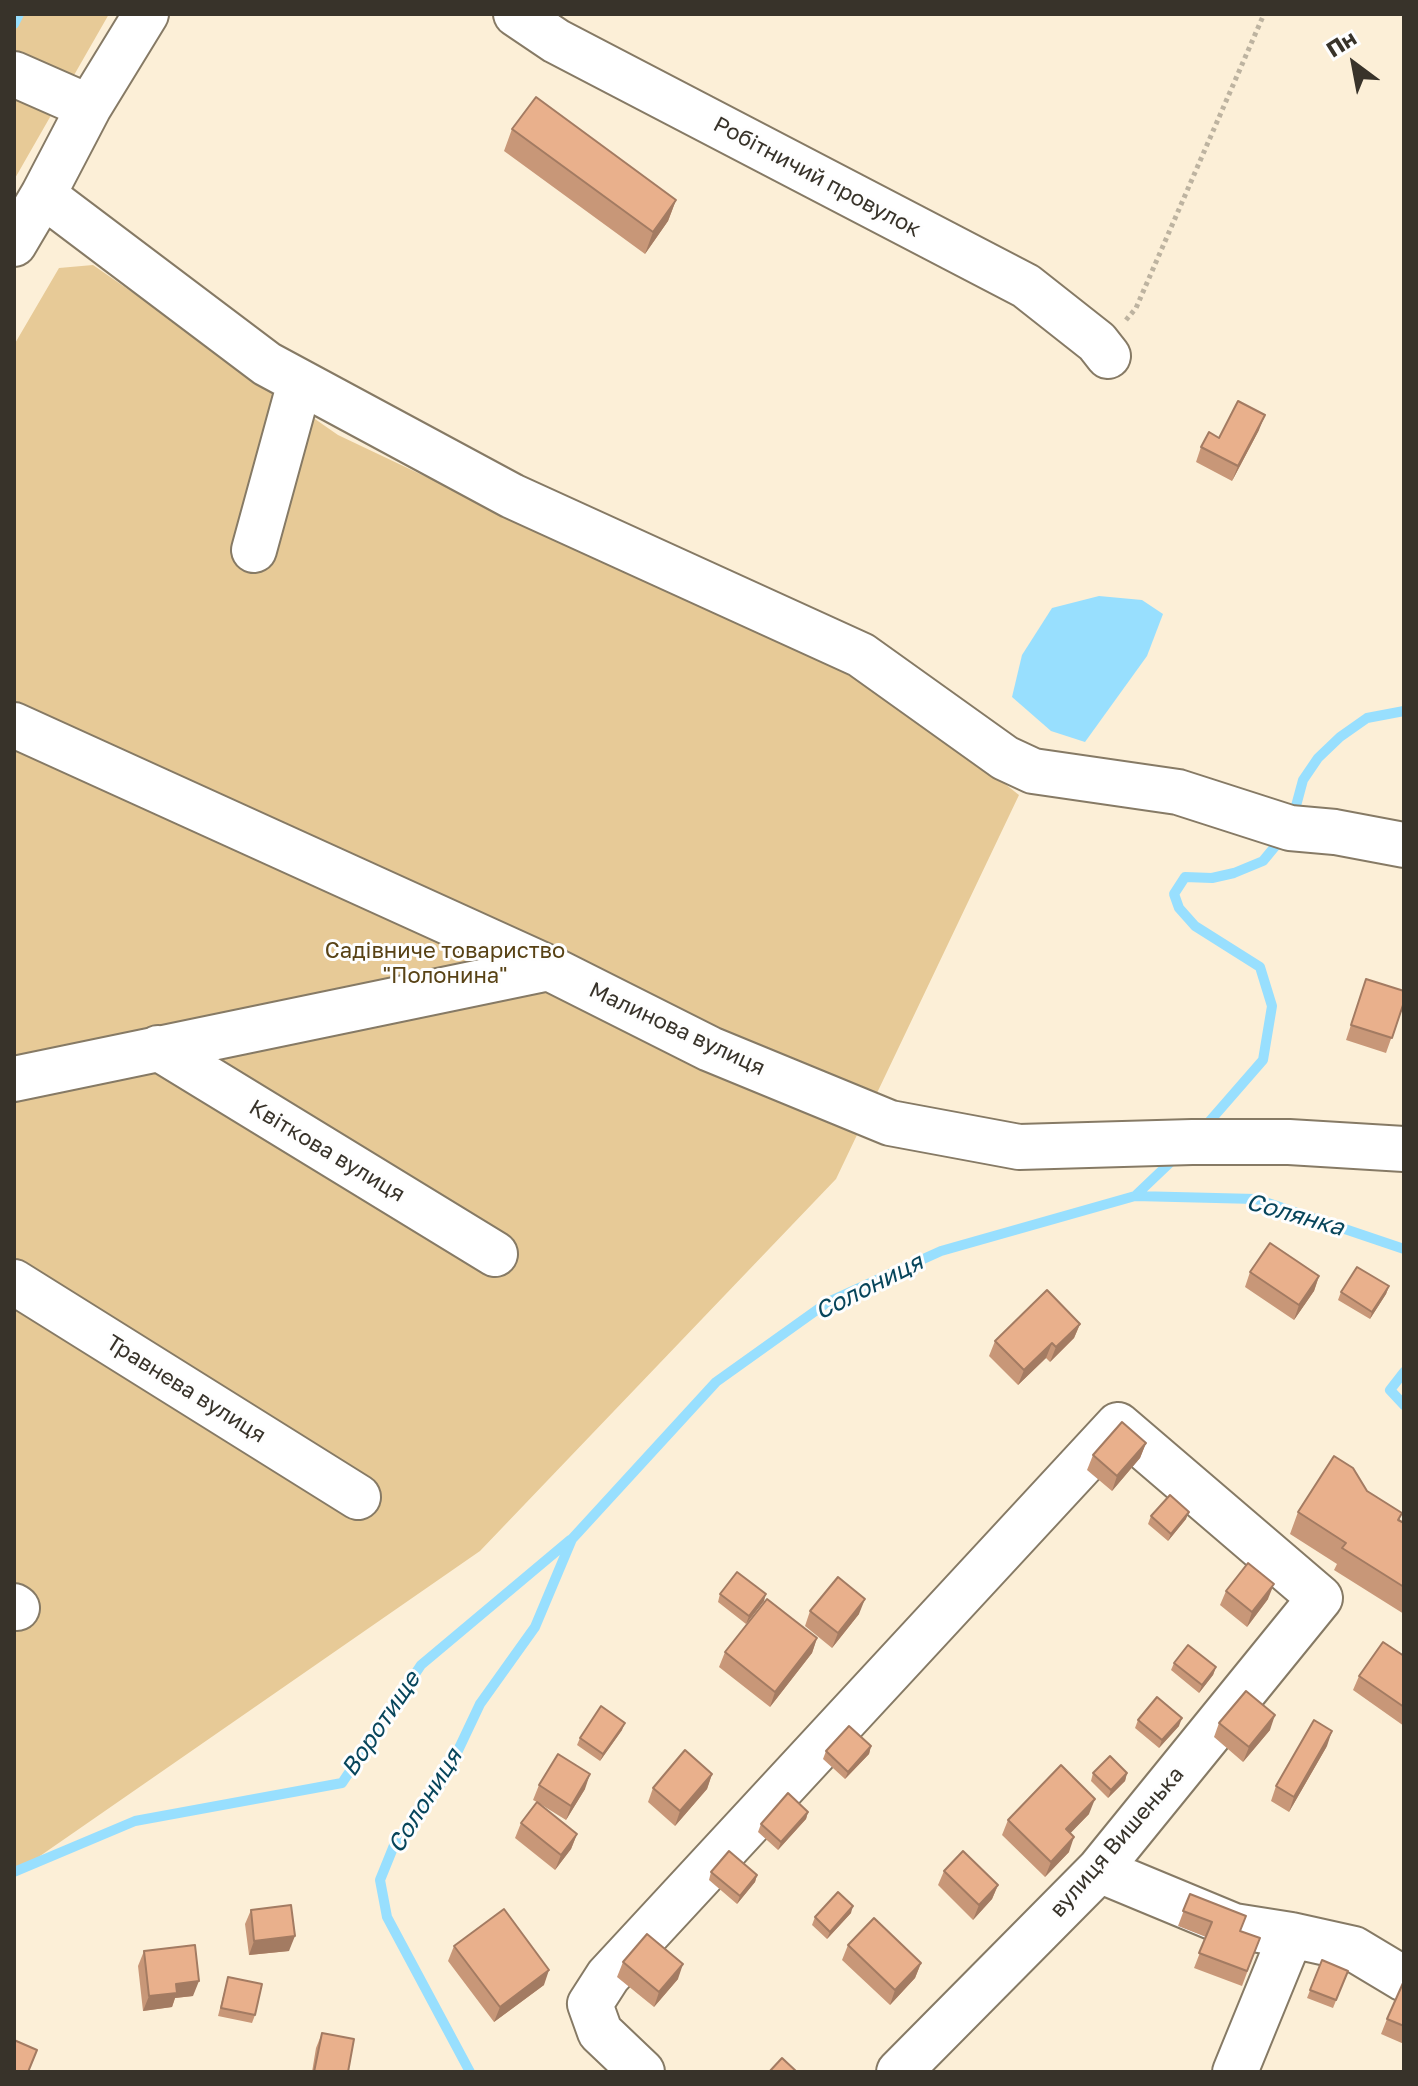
<!DOCTYPE html>
<html>
<head>
<meta charset="utf-8">
<style>
	body { margin:0 }
	#map { position:relative; width:1418px; height:2086px; overflow:hidden; background:#fcefd7; font-family:"Golos Text",sans-serif }
	canvas { display:block }
	.frame { position:absolute; inset:0; border:16px solid #38332a; pointer-events:none }
	.north { position:absolute; left:1314px; top:24px; width:80px; height:80px; -webkit-text-stroke:6px #fefefe; paint-order:stroke; rotate:328deg; font-size:22px; font-weight:700; line-height:32px; text-align:center; color:#38332a }
	.north::after { content:''; display:block; margin:auto; width:28px; height:36px; background:#38332a; clip-path:polygon(50% 0,100% 100%,50% 72%,0 100%) }
</style>
</head>
<body>
<div id="map">
<canvas width="1418" height="2086"></canvas>
<div class="frame"></div>
<div class="north">Пн</div>
</div>
<script>
const context = document.querySelector('canvas').getContext('2d');
context.lineJoin = 'round';
function paint(path, color) { context.fillStyle = color; context.fill(path, 'evenodd'); }
function stroke(path, color, width, dash) { context.strokeStyle = color; context.lineWidth = width; context.lineCap = dash ? 'butt' : 'round'; context.setLineDash(dash || []); context.stroke(path); }
function drawText(font, color, halo, rows, align = 'center') {
  context.font = font + ' "Golos Text",sans-serif'; context.lineWidth = 6; context.setLineDash([]); context.textBaseline = 'middle'; context.strokeStyle = halo; context.fillStyle = color; for (const [text, x, y, turn = 0] of rows) {
    context.save(); context.translate(x, y); context.rotate((+turn || 0) * Math.PI / 180); context.textAlign = isNaN(turn) ? turn : align; if (halo) context.strokeText(text, 0, 0); context.fillText(text, 0, 0); context.restore();
  }
}
const green = new Path2D(`
	M 14,14 L 109,14 L 14,180 Z
	M 93,265 L 338,435 L 597,558 L 877,683 L 1019,795 L 836,1179 L 480,1551 L 14,1874 L 14,345 L 59,268 Z`);
const water = new Path2D(`
	M 1099,596 L 1142,600 L 1163,614 L 1147,656 L 1085,742 L 1051,731 L 1012,697 L 1022,655 L 1052,608 Z`);
const stream = new Path2D(`
	M 14,24 L 19,14
	M 1293,817 L 1303,780 L 1318,758 L 1340,737 L 1367,718 L 1404,711
	M 1202,1130 L 1263,1060 L 1272,1006 L 1260,967 L 1195,926 L 1179,908 L 1174,894 L 1185,877 L 1212,878 L 1234,873 L 1263,861 L 1282,838
	M 1135,1196 L 1256,1199 L 1404,1249
	M 1404,1372 L 1390,1390 L 1404,1405
	M 14,1872 L 135,1821 L 342,1783 L 421,1665 L 570,1540
	M 470,2072 L 387,1917 L 380,1880 L 395,1843 L 444,1780 L 480,1704 L 535,1627 L 572,1539 L 716,1382 L 828,1302 L 941,1251 L 1135,1196 L 1177,1156`);
const path = new Path2D(`
	M 1126,320 L 1136,308 L 1264,14`);
const minor = new Path2D(`
	M 516,14 L 556,41 L 1026,286 L 1097,342 L 1108,356
	M 14,74 L 89,107
	M 43,195 L 267,364 L 512,496 L 861,655 L 1005,758 L 1033,771 L 1178,792 L 1290,828 L 1335,832 L 1404,845
	M 14,244 L 43,195 L 89,107 L 146,14
	M 254,550 L 300,382
	M 14,725 L 549,968 L 710,1049 L 890,1123 L 1019,1147 L 1192,1142 L 1289,1142 L 1404,1149
	M 158,1048 L 495,1254
	M 14,1079 L 549,968
	M 14,1282 L 358,1497
	M 14,1606 L 17,1608
	M 1099,1870 L 1234,1926 L 1291,1935 L 1354,1949 L 1404,1979
	M 642,2072 L 600,2032 L 590,2004 L 608,1976 L 1118,1425 L 1320,1598 L 1099,1870 L 899,2072
	M 1235,2072 L 1291,1935`);
const wall = new Path2D(`
	M 512,129 L 676,200 L 668,221 L 645,254 L 504,151 Z
	M 1259,430 L 1232,481 L 1196,462 L 1201,447 L 1219,438 Z
	M 1366,979 L 1404,1002 L 1386,1053 L 1346,1040 Z
	M 1250,1272 L 1319,1276 L 1314,1291 L 1294,1320 L 1245,1287 Z
	M 1389,1286 L 1386,1294 L 1370,1319 L 1338,1300 L 1341,1292 Z
	M 1080,1324 L 1074,1338 L 1050,1362 L 1046,1358 L 1018,1385 L 989,1356 L 995,1341 Z
	M 1146,1443 L 1140,1458 L 1112,1491 L 1087,1470 L 1093,1455 Z
	M 1367,1491 L 1404,1523 L 1404,1614 L 1334,1570 L 1337,1564 L 1290,1534 L 1298,1512 Z
	M 1151,1516 L 1186,1519 L 1168,1541 L 1148,1524 Z
	M 1226,1591 L 1268,1599 L 1247,1627 L 1220,1605 Z
	M 720,1594 L 764,1601 L 746,1624 L 718,1602 Z
	M 810,1611 L 859,1614 L 832,1648 L 805,1626 Z
	M 817,1638 L 812,1653 L 770,1707 L 719,1667 L 725,1652 Z
	M 1404,1656 L 1404,1726 L 1353,1690 L 1359,1676 Z
	M 1174,1663 L 1216,1667 L 1213,1675 L 1199,1693 L 1171,1670 Z
	M 1138,1720 L 1179,1726 L 1159,1748 L 1135,1728 Z
	M 1219,1723 L 1270,1730 L 1243,1762 L 1214,1737 Z
	M 622,1730 L 600,1761 L 577,1745 L 580,1738 Z
	M 871,1746 L 869,1754 L 845,1779 L 823,1759 L 826,1751 Z
	M 1327,1746 L 1289,1812 L 1271,1801 L 1276,1786 Z
	M 1093,1773 L 1127,1773 L 1125,1781 L 1108,1798 L 1091,1781 Z
	M 712,1774 L 707,1789 L 675,1826 L 648,1802 L 653,1788 Z
	M 539,1785 L 585,1789 L 566,1820 L 537,1802 L 577,1834 L 571,1849 L 555,1870 L 515,1838 L 521,1823 L 537,1802 L 533,1800 Z
	M 808,1812 L 806,1819 L 778,1850 L 758,1832 L 761,1824 Z
	M 1089,1814 L 1070,1833 L 1069,1852 L 1045,1877 L 1002,1835 L 1008,1820 Z
	M 944,1871 L 998,1885 L 992,1899 L 973,1920 L 938,1885 Z
	M 711,1872 L 757,1875 L 755,1882 L 737,1904 L 709,1880 Z
	M 1190,1894 L 1240,1931 L 1260,1938 L 1242,1986 L 1194,1968 L 1206,1937 L 1178,1926 Z
	M 251,1910 L 289,1951 L 249,1955 L 245,1924 Z
	M 851,1913 L 827,1939 L 812,1925 L 815,1917 Z
	M 848,1945 L 921,1963 L 915,1978 L 890,2005 L 842,1960 Z
	M 454,1946 L 544,1985 L 494,2022 L 448,1961 Z
	M 144,1951 L 193,1996 L 175,1998 L 172,2007 L 143,2011 L 138,1966 Z
	M 1322,1960 L 1348,1971 L 1333,2008 L 1307,1998 Z
	M 623,1962 L 678,1979 L 654,2007 L 617,1977 Z
	M 228,1977 L 255,2015 L 252,2023 L 218,2016 Z
	M 1404,1984 L 1404,2044 L 1381,2034 L 1387,2019 Z
	M 322,2033 L 348,2072 L 312,2072 L 316,2048 Z`);
const shadedWall = new Path2D(`
	M 676,200 L 668,221 L 645,254 L 653,232 Z
	M 1265,415 L 1259,430 L 1232,481 L 1238,466 Z
	M 1319,1276 L 1314,1291 L 1294,1320 L 1299,1305 Z
	M 1389,1286 L 1386,1294 L 1370,1319 L 1372,1312 Z
	M 1080,1324 L 1074,1338 L 1050,1362 L 1056,1347 Z
	M 1052,1343 L 1046,1358 L 1018,1385 L 1024,1370 Z
	M 1146,1443 L 1140,1458 L 1112,1491 L 1117,1476 Z
	M 1189,1512 L 1186,1519 L 1168,1541 L 1171,1534 Z
	M 1274,1584 L 1268,1599 L 1247,1627 L 1252,1612 Z
	M 766,1594 L 764,1601 L 746,1624 L 749,1616 Z
	M 865,1599 L 859,1614 L 832,1648 L 838,1633 Z
	M 817,1638 L 812,1653 L 770,1707 L 775,1692 Z
	M 1216,1667 L 1213,1675 L 1199,1693 L 1202,1685 Z
	M 1275,1715 L 1270,1730 L 1243,1762 L 1249,1747 Z
	M 1182,1718 L 1179,1726 L 1159,1748 L 1162,1740 Z
	M 625,1723 L 622,1730 L 600,1761 L 603,1754 Z
	M 1332,1731 L 1327,1746 L 1289,1812 L 1294,1797 Z
	M 871,1746 L 869,1754 L 845,1779 L 848,1772 Z
	M 1127,1773 L 1125,1781 L 1108,1798 L 1111,1790 Z
	M 590,1774 L 585,1789 L 566,1820 L 571,1806 Z
	M 712,1774 L 707,1789 L 675,1826 L 680,1811 Z
	M 1095,1799 L 1089,1814 L 1060,1844 L 1066,1829 Z
	M 808,1812 L 806,1819 L 778,1850 L 781,1842 Z
	M 577,1834 L 571,1849 L 555,1870 L 561,1855 Z
	M 1074,1837 L 1069,1852 L 1045,1877 L 1051,1862 Z
	M 757,1875 L 755,1882 L 737,1904 L 740,1896 Z
	M 998,1885 L 992,1899 L 973,1920 L 979,1905 Z
	M 853,1906 L 851,1913 L 827,1939 L 830,1932 Z
	M 295,1936 L 289,1951 L 249,1955 L 254,1941 Z
	M 921,1963 L 915,1978 L 890,2005 L 895,1990 Z
	M 683,1964 L 678,1979 L 654,2007 L 659,1992 Z
	M 549,1970 L 544,1985 L 494,2022 L 500,2007 Z
	M 199,1981 L 193,1996 L 175,1998 L 172,2007 L 143,2011 L 149,1996 L 176,1984 Z`);
const building = new Path2D(`
	M 536,97 L 676,200 L 653,232 L 512,129 Z
	M 1238,401 L 1265,415 L 1238,466 L 1201,447 L 1209,432 L 1219,438 Z
	M 1366,979 L 1404,991 L 1404,1002 L 1392,1038 L 1351,1025 Z
	M 1270,1243 L 1319,1276 L 1299,1305 L 1250,1272 Z
	M 1357,1267 L 1389,1286 L 1372,1312 L 1341,1292 Z
	M 1047,1290 L 1080,1324 L 1056,1347 L 1052,1343 L 1024,1370 L 995,1341 Z
	M 1122,1422 L 1146,1443 L 1117,1476 L 1093,1455 Z
	M 1334,1456 L 1353,1468 L 1367,1491 L 1402,1513 L 1398,1520 L 1404,1523 L 1404,1587 L 1342,1548 L 1346,1543 L 1298,1512 Z
	M 1170,1495 L 1189,1512 L 1171,1534 L 1151,1516 Z
	M 1248,1563 L 1274,1584 L 1252,1612 L 1226,1591 Z
	M 737,1572 L 766,1594 L 749,1616 L 720,1594 Z
	M 838,1577 L 865,1599 L 838,1633 L 810,1611 Z
	M 767,1599 L 817,1638 L 775,1692 L 725,1652 Z
	M 1383,1642 L 1404,1656 L 1404,1707 L 1359,1676 Z
	M 1188,1645 L 1216,1667 L 1202,1685 L 1174,1663 Z
	M 1246,1691 L 1275,1715 L 1249,1747 L 1219,1723 Z
	M 1157,1697 L 1182,1718 L 1162,1740 L 1138,1720 Z
	M 601,1706 L 625,1723 L 603,1754 L 580,1738 Z
	M 1314,1720 L 1332,1731 L 1294,1797 L 1276,1786 Z
	M 849,1726 L 871,1746 L 848,1772 L 826,1751 Z
	M 685,1750 L 712,1774 L 680,1811 L 653,1788 Z
	M 558,1754 L 590,1774 L 571,1806 L 539,1785 Z
	M 1110,1756 L 1127,1773 L 1111,1790 L 1093,1773 Z
	M 1061,1765 L 1095,1799 L 1066,1829 L 1074,1837 L 1051,1862 L 1008,1820 Z
	M 788,1793 L 808,1812 L 781,1842 L 761,1824 Z
	M 537,1802 L 577,1834 L 561,1855 L 521,1823 Z
	M 729,1851 L 757,1875 L 740,1896 L 711,1872 Z
	M 963,1851 L 998,1885 L 979,1905 L 944,1871 Z
	M 838,1892 L 853,1906 L 830,1932 L 815,1917 Z
	M 1190,1894 L 1246,1916 L 1240,1931 L 1260,1938 L 1247,1971 L 1199,1953 L 1212,1922 L 1183,1911 Z
	M 291,1905 L 295,1936 L 254,1941 L 251,1910 Z
	M 504,1909 L 549,1970 L 500,2007 L 454,1946 Z
	M 874,1918 L 921,1963 L 895,1990 L 848,1945 Z
	M 647,1934 L 683,1964 L 659,1992 L 623,1962 Z
	M 195,1945 L 199,1981 L 176,1984 L 177,1993 L 149,1996 L 144,1951 Z
	M 1322,1960 L 1348,1971 L 1336,2000 L 1310,1990 Z
	M 228,1977 L 262,1984 L 255,2015 L 221,2008 Z
	M 1403,1983 L 1404,1984 L 1404,2026 L 1387,2019 Z
	M 322,2033 L 354,2039 L 348,2072 L 314,2072 Z
	M 14,2040 L 37,2050 L 28,2072 L 14,2072 Z
	M 782,2058 L 797,2072 L 769,2072 Z`);
const streetNames = [
	["Робітничий провулок",817,177,28],
	["Малинова вулиця",677,1029,25],
	["Квіткова вулиця",327,1151,31],
	["Травнева вулиця",186,1389,32],
	["вулиця Вишенька",1117,1842,-49]
];
const parkNames = [
	["Садівниче товариство",445,951],
	["\"Полонина\"",445,976]
];
const waterNames = [
	["Солянка",1295,1215,16],
	["Солониця",869,1287,-27],
	["Воротище",381,1724,-56],
	["Солониця",425,1801,-58]
];
paint(green, '#e7ca97');
paint(water, '#98dffe');
stroke(stream, '#98dffe', 10);
stroke(minor, '#867a65', 48);
stroke(path, '#bdb3a0', 5, [4, 4]);
stroke(minor, '#fff', 44);
paint(wall, '#c89778');
paint(shadedWall, '#a37b62');
paint(building, '#e9b08c');
stroke(building, '#a37b62', 2);
drawText('22px', '#38332a', '#fefefe', streetNames);
drawText('22px', '#584215', '#fefefe', parkNames);
drawText('italic 24px', '#07455b', '#fefefe', waterNames);
</script>
</body>
</html>
